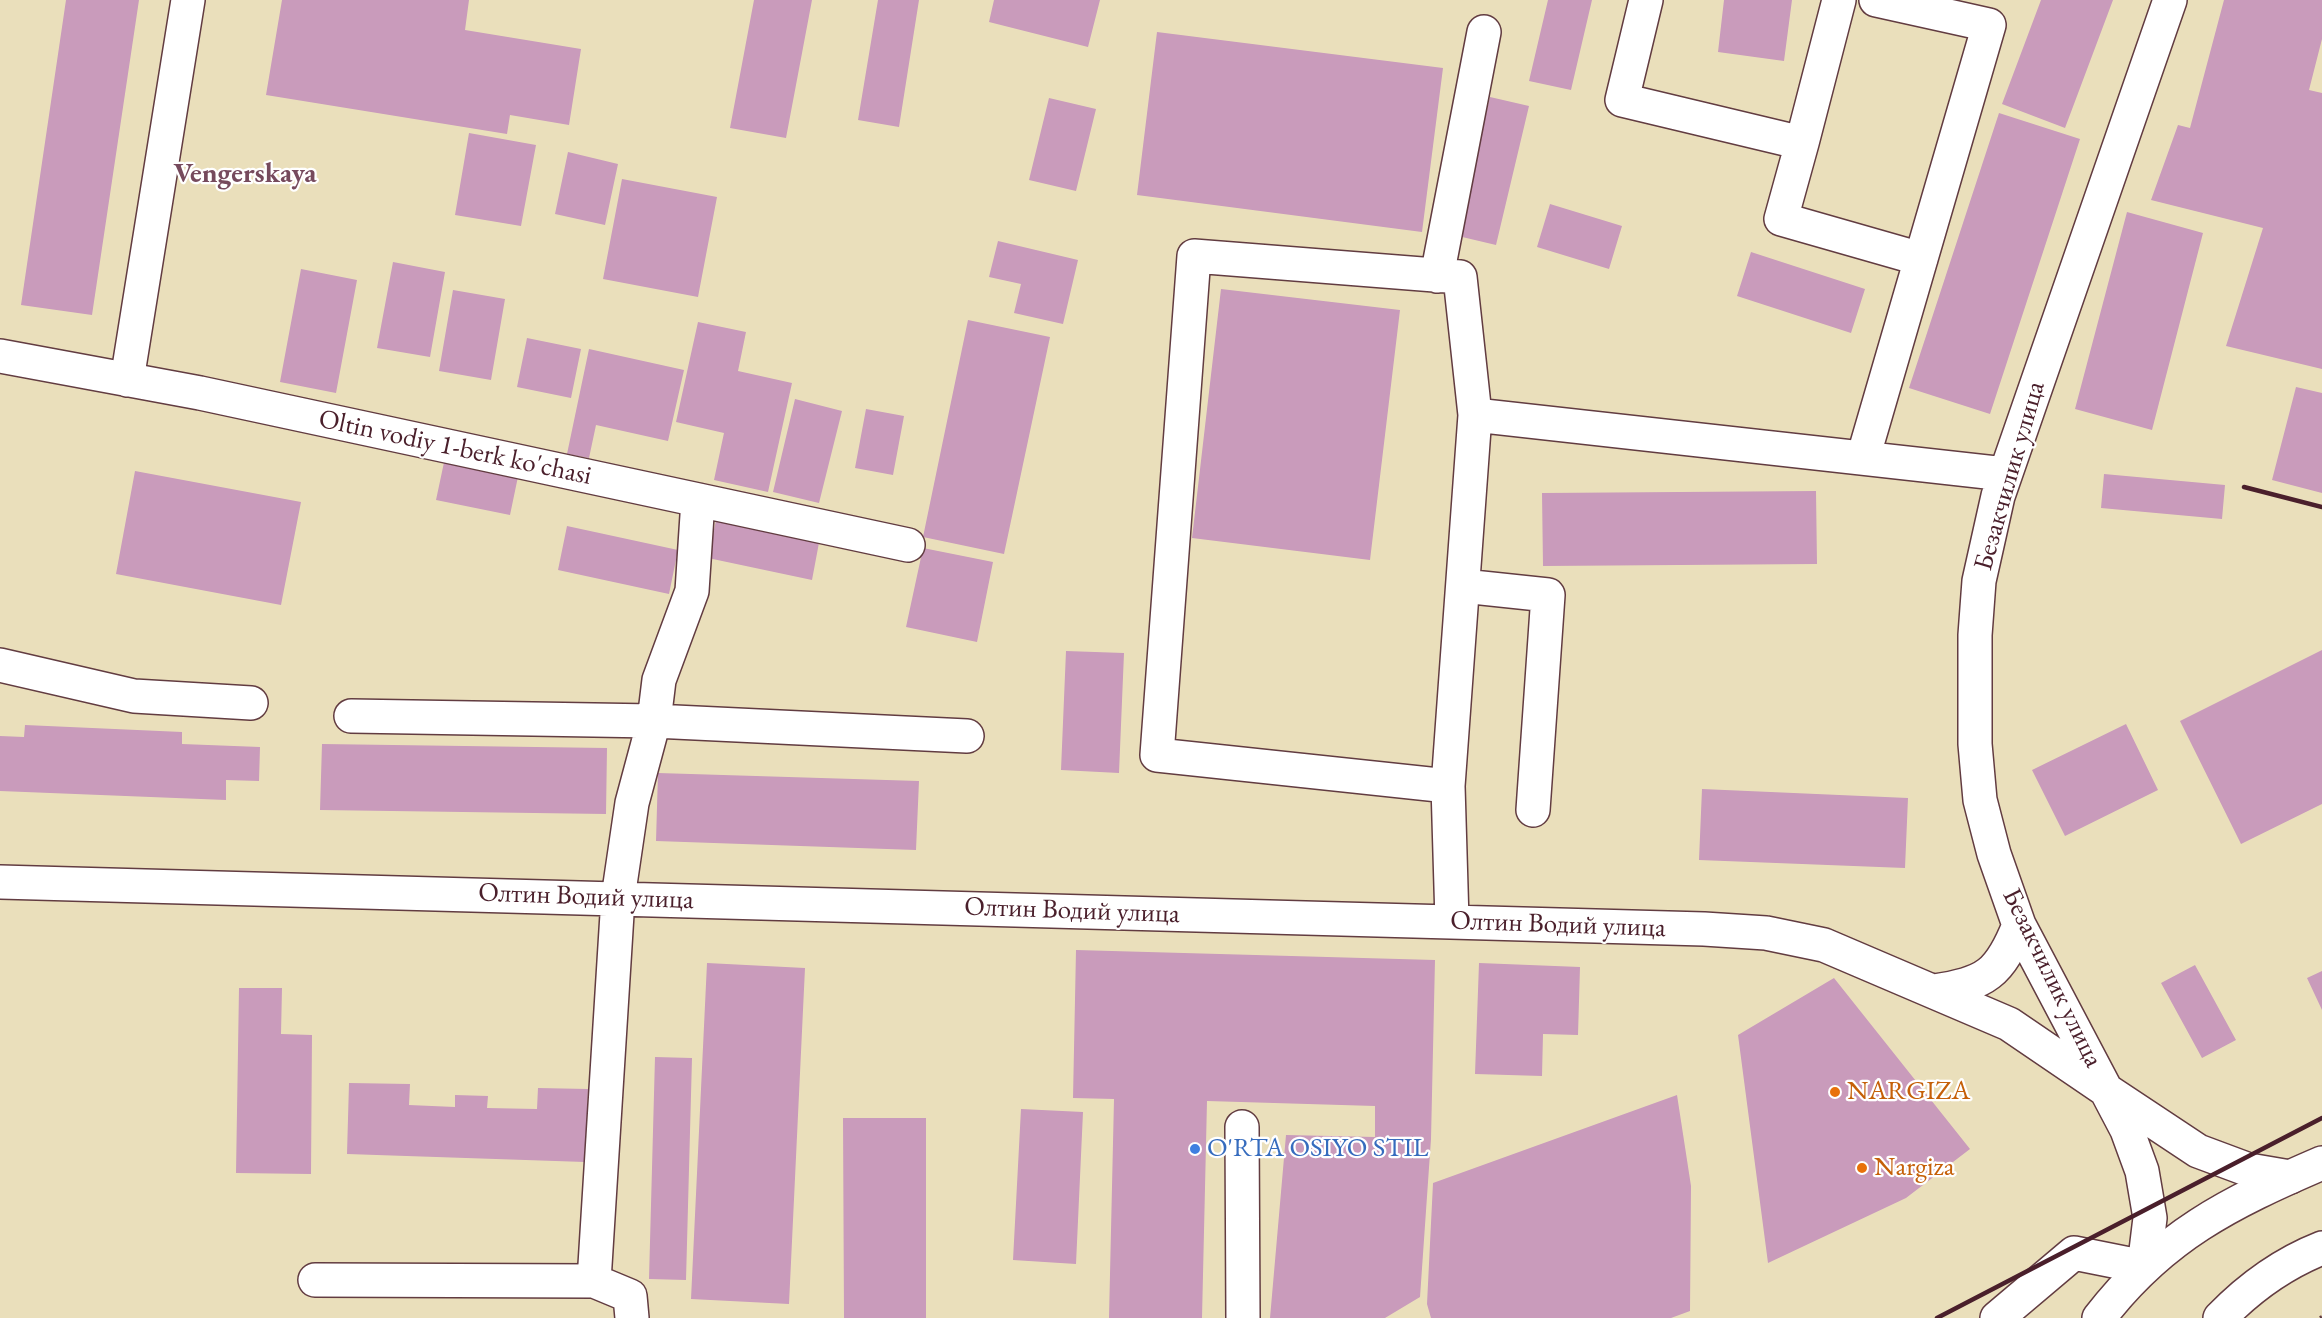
<!DOCTYPE html>
<html>
<head>
<meta charset="utf-8">
<style>
	body { margin:0 }
	canvas { display:block; background:#eadfbb }
</style>
</head>
<body>
<canvas width="2322" height="1318"></canvas>
<script>
const context = document.querySelector('canvas').getContext('2d');
context.lineJoin = 'round';
function paint(path, color) { context.fillStyle = color; context.fill(path, 'evenodd'); }
function stroke(path, color, width, dash) { context.strokeStyle = color; context.lineWidth = width; context.lineCap = dash ? 'butt' : 'round'; context.setLineDash(dash || []); context.stroke(path); }
function drawText(font, color, halo, rows, align = 'center') {
  context.font = font + ' "EB Garamond",serif'; context.lineWidth = 4.5; context.setLineDash([]); context.textBaseline = 'middle'; context.strokeStyle = halo; context.fillStyle = color; for (const [text, x, y, turn = 0] of rows) {
    context.save(); context.translate(x, y); context.rotate((+turn || 0) * Math.PI / 180); context.textAlign = isNaN(turn) ? turn : align; if (halo) context.strokeText(text, 0, 0); context.fillText(text, 0, 0); context.restore();
  }
}
const building = new Path2D(`
	M 66,0 L 139,0 L 92,315 L 21,305 Z
	M 282,0 L 469,0 L 465,30 L 581,49 L 569,125 L 510,115 L 507,134 L 266,95 Z
	M 754,0 L 812,0 L 786,138 L 730,128 Z
	M 878,0 L 919,0 L 899,127 L 858,120 Z
	M 994,0 L 1100,0 L 1088,47 L 989,22 Z
	M 1548,0 L 1592,0 L 1571,90 L 1529,81 Z
	M 1724,0 L 1792,0 L 1784,61 L 1718,52 Z
	M 2041,0 L 2113,0 L 2065,128 L 2002,104 Z
	M 2224,0 L 2322,0 L 2322,39 L 2309,90 L 2322,93 L 2322,369 L 2226,346 L 2263,228 L 2151,200 L 2178,125 L 2190,128 Z
	M 1157,32 L 1443,68 L 1422,232 L 1137,195 Z
	M 1490,97 L 1529,106 L 1496,245 L 1458,236 Z
	M 1049,98 L 1096,109 L 1076,191 L 1029,180 Z
	M 1999,113 L 2080,139 L 1990,414 L 1909,388 Z
	M 469,133 L 536,145 L 521,226 L 455,215 Z
	M 568,152 L 618,164 L 605,225 L 555,214 Z
	M 622,179 L 717,197 L 698,297 L 603,279 Z
	M 1550,204 L 1622,226 L 1609,269 L 1537,247 Z
	M 2127,212 L 2203,233 L 2152,430 L 2075,409 Z
	M 998,241 L 1078,260 L 1063,324 L 1014,313 L 1021,284 L 989,277 Z
	M 1751,252 L 1865,289 L 1851,333 L 1737,296 Z
	M 393,262 L 445,272 L 430,357 L 377,348 Z
	M 301,269 L 357,280 L 336,393 L 280,382 Z
	M 1221,289 L 1400,310 L 1370,560 L 1192,538 Z
	M 453,290 L 505,299 L 491,380 L 439,371 Z
	M 968,320 L 1050,337 L 1004,554 L 923,537 Z
	M 698,322 L 746,332 L 738,371 L 792,383 L 768,492 L 714,480 L 724,433 L 676,422 Z
	M 527,338 L 581,349 L 571,398 L 517,387 Z
	M 589,349 L 684,370 L 668,441 L 596,425 L 589,458 L 567,454 Z
	M 2296,387 L 2322,393 L 2322,493 L 2272,480 Z
	M 795,399 L 842,411 L 819,503 L 773,492 Z
	M 866,409 L 904,416 L 893,475 L 855,468 Z
	M 446,453 L 520,467 L 510,515 L 436,500 Z
	M 135,471 L 301,502 L 281,605 L 116,574 Z
	M 2104,474 L 2225,485 L 2222,519 L 2101,508 Z
	M 1816,491 L 1817,564 L 1543,566 L 1542,493 Z
	M 718,511 L 821,532 L 812,580 L 708,558 Z
	M 567,526 L 678,550 L 669,594 L 558,570 Z
	M 923,548 L 993,562 L 977,642 L 906,627 Z
	M 2322,650 L 2322,804 L 2241,844 L 2180,721 Z
	M 1066,651 L 1124,653 L 1119,773 L 1061,770 Z
	M 2126,724 L 2158,790 L 2065,836 L 2032,770 Z
	M 25,725 L 182,732 L 182,744 L 260,747 L 259,781 L 226,780 L 226,800 L 0,791 L 0,736 L 24,737 Z
	M 322,744 L 607,748 L 606,814 L 320,810 Z
	M 658,773 L 919,781 L 916,850 L 656,841 Z
	M 1702,789 L 1908,798 L 1905,868 L 1699,860 Z
	M 1076,950 L 1435,960 L 1431,1139 L 1420,1297 L 1385,1318 L 1270,1318 L 1286,1135 L 1375,1137 L 1375,1106 L 1207,1101 L 1202,1318 L 1109,1318 L 1114,1099 L 1073,1098 Z
	M 707,963 L 805,968 L 789,1304 L 691,1299 Z
	M 1479,963 L 1580,967 L 1578,1035 L 1543,1034 L 1542,1076 L 1475,1074 Z
	M 2195,965 L 2236,1040 L 2202,1058 L 2161,983 Z
	M 2322,971 L 2322,1010 L 2307,978 Z
	M 1834,978 L 1970,1149 L 1906,1198 L 1768,1263 L 1738,1035 Z
	M 239,988 L 282,988 L 281,1034 L 312,1035 L 311,1174 L 236,1173 Z
	M 655,1057 L 692,1058 L 686,1280 L 649,1279 Z
	M 349,1083 L 410,1084 L 409,1105 L 455,1107 L 455,1095 L 488,1096 L 487,1108 L 537,1109 L 538,1088 L 588,1089 L 585,1162 L 347,1154 Z
	M 1677,1095 L 1691,1186 L 1690,1311 L 1671,1318 L 1431,1318 L 1427,1304 L 1433,1183 Z
	M 1021,1109 L 1083,1112 L 1076,1264 L 1013,1260 Z
	M 843,1118 L 926,1118 L 926,1318 L 844,1318 Z`);
const path = new Path2D(`
	M 2320,1318 L 2322,1317`);
const minor = new Path2D(`
	M 1646,0 L 1622,100 L 1802,143 L 1839,0
	M 2170,0 L 1998,496 L 1979,581 L 1975,635 L 1975,744 L 1980,800 L 1994,854 L 2019,925 L 2106,1090 L 2198,1151 L 2249,1170 L 2290,1177
	M 1802,143 L 1781,219 L 1921,259
	M 1437,276 L 1484,32
	M 0,356 L 200,393 L 908,545
	M 127,380 L 188,0
	M 1475,415 L 1460,277 L 1194,256 L 1157,755 L 1448,786 L 1475,415 L 2005,474
	M 1863,458 L 1989,25 L 1876,0
	M 1463,586 L 1548,595 L 1533,810
	M 0,665 L 134,696 L 251,703
	M 351,716 L 654,721 L 967,736
	M 1448,786 L 1452,921
	M 0,882 L 1704,929 L 1766,933 L 1824,945 L 2009,1024 L 2106,1090 L 2127,1130 L 2142,1171 L 2150,1218 L 2144,1267 L 2074,1253 L 1997,1318
	M 1934,991 C 1986,984 2000,973 2019,925
	M 1242,1127 L 1243,1318
	M 315,1280 L 594,1281
	M 632,1318 L 630,1296 L 594,1281 L 618,898 L 632,803 L 654,721 L 659,680 L 692,591 L 698,500`);
const major = new Path2D(`
	M 2099,1318 C 2162,1236 2229,1203 2322,1163
	M 2220,1318 C 2249,1288 2284,1263 2322,1248`);
const rail = new Path2D(`
	M 2244,487 L 2322,507
	M 1937,1318 L 2322,1118`);
const markers = [
	[1835,1092,6,"#e8710a"],
	[1195,1149,6,"#3f7fe0"],
	[1862,1168,6,"#e8710a"]
];
const streetNames = [
	["Oltin vodiy 1-berk ko'chasi",455,448,12],
	["Безакчилик улица",2010,476,-74],
	["Олтин Водий улица",586,897,2],
	["Олтин Водий улица",1072,911,2],
	["Олтин Водий улица",1558,925,2],
	["Безакчилик улица",2052,978,64]
];
const foodNames = [
	["NARGIZA",1847,1092],
	["Nargiza",1874,1168]
];
const shopNames = [
	["O'RTA OSIYO STIL",1207,1149]
];
const neighbourhoodNames = [
	["Vengerskaya",245,174]
];
paint(building, '#c99bbb');
stroke(minor, '#623c41', 36);
stroke(major, '#623c41', 36);
stroke(path, '#623c41', 4, [4.5, 4.5]);
stroke(minor, '#fff', 33);
stroke(major, '#fff', 33);
stroke(rail, '#4a1f2b', 4.5);
for (const [x, y, r, color] of markers) { const dot = new Path2D(); dot.arc(x, y, r, 0, 2 * Math.PI); context.fillStyle = color; context.fill(dot); stroke(dot, '#fff', 2); }
drawText('27px', '#4a1f2b', '#fff', streetNames);
drawText('27px', '#c56008', '#fff', foodNames, 'left');
drawText('27px', '#366cbe', '#fff', shopNames, 'left');
drawText('bold 28px', '#764a5d', '#fff', neighbourhoodNames);
</script>
</body>
</html>
